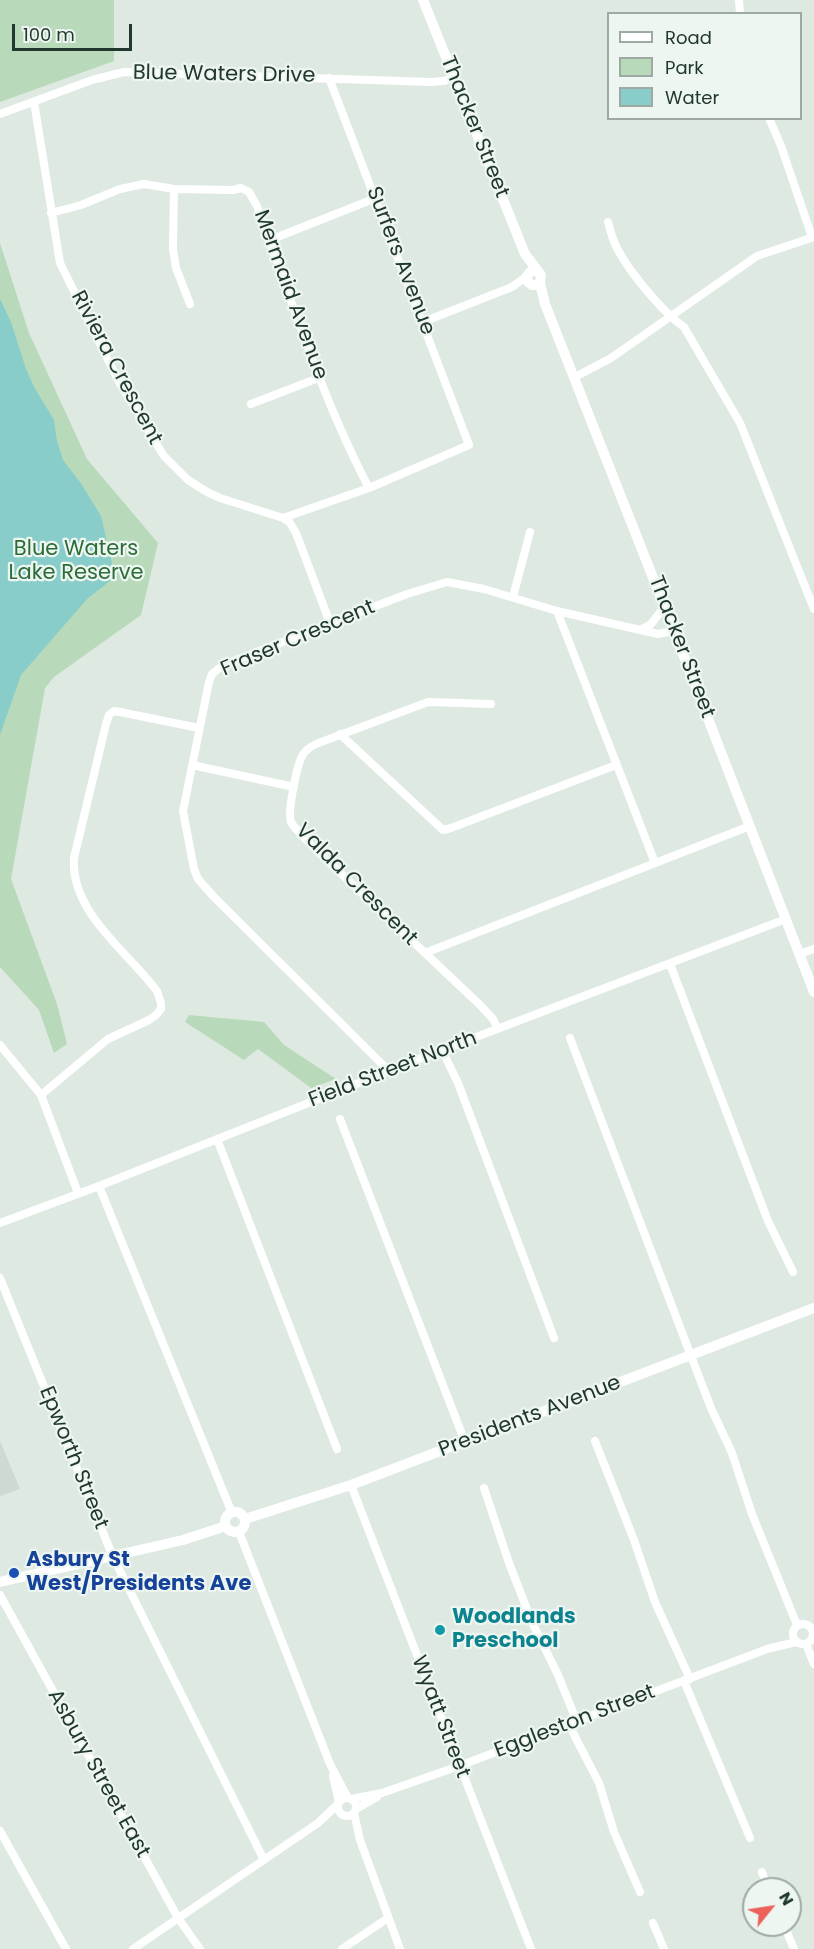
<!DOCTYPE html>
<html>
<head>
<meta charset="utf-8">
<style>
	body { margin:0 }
	#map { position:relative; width:814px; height:1949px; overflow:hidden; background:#dee9e2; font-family:Poppins,sans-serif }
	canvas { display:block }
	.legend { position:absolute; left:607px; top:12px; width:195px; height:108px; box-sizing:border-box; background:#eef6f1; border:2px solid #9caaa3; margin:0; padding:8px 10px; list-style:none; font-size:18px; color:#20382d }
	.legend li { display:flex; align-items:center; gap:12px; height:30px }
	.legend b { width:30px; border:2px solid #9caaa3 }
	.north { position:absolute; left:742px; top:1877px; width:60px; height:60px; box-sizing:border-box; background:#eef6f1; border:2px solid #9caaa3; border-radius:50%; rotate:60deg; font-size:16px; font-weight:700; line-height:24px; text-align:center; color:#20382d }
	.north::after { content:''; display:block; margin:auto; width:21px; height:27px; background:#ec6159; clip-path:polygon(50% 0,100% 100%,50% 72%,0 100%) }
	.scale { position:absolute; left:12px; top:24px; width:120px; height:27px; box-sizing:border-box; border:3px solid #20382d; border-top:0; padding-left:8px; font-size:18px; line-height:21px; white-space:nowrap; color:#20382d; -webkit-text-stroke:4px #eef6f1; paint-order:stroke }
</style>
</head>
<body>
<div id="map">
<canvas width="814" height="1949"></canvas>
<ul class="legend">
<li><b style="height:8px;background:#fff"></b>Road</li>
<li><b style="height:16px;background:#b8daba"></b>Park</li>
<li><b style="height:16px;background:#88cdca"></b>Water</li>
</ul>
<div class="north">N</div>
<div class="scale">100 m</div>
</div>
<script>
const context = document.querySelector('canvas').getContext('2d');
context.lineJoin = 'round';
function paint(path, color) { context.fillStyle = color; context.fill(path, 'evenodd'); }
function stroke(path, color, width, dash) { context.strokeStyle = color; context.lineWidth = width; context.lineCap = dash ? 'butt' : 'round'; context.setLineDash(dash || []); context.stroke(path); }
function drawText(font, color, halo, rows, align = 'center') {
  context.font = font + ' Poppins,sans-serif'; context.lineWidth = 4.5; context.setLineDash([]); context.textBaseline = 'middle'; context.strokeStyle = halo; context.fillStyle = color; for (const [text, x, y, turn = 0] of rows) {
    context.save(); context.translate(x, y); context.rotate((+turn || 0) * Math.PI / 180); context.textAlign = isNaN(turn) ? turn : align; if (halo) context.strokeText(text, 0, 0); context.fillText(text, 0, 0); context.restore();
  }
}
const built = new Path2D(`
	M 0,1441 L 20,1489 L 0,1496 Z`);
const green = new Path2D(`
	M 0,0 L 114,0 L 114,61 L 0,102 Z
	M 0,243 L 29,333 L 87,459 L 158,543 L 141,615 L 54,677 L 45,688 L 11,879 L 57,1004 L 67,1044 L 54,1053 L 39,1010 L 0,967 Z
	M 189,1015 L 264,1022 L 284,1045 L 336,1079 L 311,1088 L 258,1049 L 244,1060 L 185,1022 Z`);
const water = new Path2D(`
	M 0,299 L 11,322 L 26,369 L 34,387 L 54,420 L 57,441 L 63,460 L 82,485 L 101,516 L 115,577 L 87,599 L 21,675 L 0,735 Z`);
const minor = new Path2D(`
	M 739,0 L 740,14
	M 34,102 L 60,263 L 119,382 L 140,417 L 164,456 L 188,480 L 207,492 L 220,498 L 283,518 L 290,523 L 296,533 L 330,623
	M 0,114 L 92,80 L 124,72 L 431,82 L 444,81 L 454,77
	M 769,118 L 781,146 L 812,237
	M 174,189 L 173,249 L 176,268 L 190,304
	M 51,213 L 81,205 L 120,189 L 144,184 L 174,189 L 233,190 L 241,188 L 249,192 L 257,206 C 291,299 323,401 369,488
	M 608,222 C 610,229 612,237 615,244 C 626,268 662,312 684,327 L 740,423 L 814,609
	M 270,240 L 376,198
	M 423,322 L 512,287 L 527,276
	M 575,377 L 611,358 L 757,256 L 814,237
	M 251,404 L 321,377
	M 283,518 L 369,488 L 469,445 L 329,78
	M 513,597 L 530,532
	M 557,611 L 655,863
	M 640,630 L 651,624 L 665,606
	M 491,704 L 428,702 L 316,744 C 310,747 305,750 302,756 C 297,766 287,812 291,822 C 296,831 306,839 313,847 L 480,1005 L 493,1019 L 498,1029
	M 340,734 L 443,830 L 451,828 L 616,765
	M 192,765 L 294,787
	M 425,953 L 750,826
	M 799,954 L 814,949
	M 670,964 L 768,1221 L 793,1272
	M 570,1038 L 691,1356 L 711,1408 L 732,1453 L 752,1514 L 797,1625
	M 0,1045 L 41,1095 L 78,1193
	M 442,1050 L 458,1083 L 554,1338
	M 389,1071 L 214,897 L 198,879 L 194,869 L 183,811 L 209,682 L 212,674 L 218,669 L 236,660 L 407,594 L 447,582 L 484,589 L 557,611 L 658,634 L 674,631
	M 41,1095 L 108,1039 L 149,1020 L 156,1015 L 161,1009 L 161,1003 L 157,991 C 128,952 70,912 74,858 L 106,724 L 109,715 L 114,711 L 120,712 L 199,728
	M 340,1119 L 465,1442
	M 217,1139 L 337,1449
	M 99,1186 L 232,1513
	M 0,1223 L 99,1186 L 442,1050 L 786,919
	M 0,1278 L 113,1557 L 264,1860
	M 595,1441 L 634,1540 L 655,1602 L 690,1679
	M 351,1485 L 531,1949
	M 484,1488 L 509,1563 L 532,1622 L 558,1675 L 577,1722
	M 239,1532 L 330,1764 L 348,1798
	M 0,1595 L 178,1918 L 200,1949
	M793 1634a10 10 0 1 1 20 0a10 10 0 1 1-20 0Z
	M 806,1644 L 814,1664
	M 684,1681 L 750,1838
	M 569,1725 L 599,1783 L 614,1832 L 640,1892
	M 333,1776 L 339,1802
	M338 1807a9 9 0 1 1 18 0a9 9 0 1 1-18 0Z
	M 351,1799 L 382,1793 L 459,1766 L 767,1649 L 796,1642
	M 356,1809 L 377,1797
	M 354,1813 L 360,1840 L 400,1949
	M 0,1831 L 66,1949
	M 762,1872 L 768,1889
	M 653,1923 L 664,1949
	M 784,1925 L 794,1949
	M 133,1949 L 318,1823 L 338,1804
	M 342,1949 L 388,1918`);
const tertiary = new Path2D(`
	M 423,0 L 525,254 L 541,275 L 540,283 L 536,285 L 532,285 L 527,281 L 527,276 L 531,271 L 537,271
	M 540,283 L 545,304 L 674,631 L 814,992
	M225 1522a10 10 0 1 1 20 0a10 10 0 1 1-20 0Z
	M 245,1519 L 351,1485 L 814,1308
	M 0,1582 L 183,1540 L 226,1526`);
const markers = [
	[14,1573,6,"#1a4fb4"],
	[440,1630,6,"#0f9aa8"]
];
const streetNames = [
	["Blue Waters Drive",224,75,1],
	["Thacker Street",474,127,68],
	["Surfers Avenue",400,261,69],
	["Mermaid Avenue",290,295,70],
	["Riviera Crescent",116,368,62],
	["Fraser Crescent",298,639,-23],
	["Thacker Street",681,647,69],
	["Valda Crescent",356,885,45],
	["Field Street North",393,1070,-21],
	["Presidents Avenue",530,1417,-21],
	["Epworth Street",73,1458,68],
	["Wyatt Street",440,1717,69],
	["Eggleston Street",575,1722,-21],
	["Asbury Street East",98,1774,61]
];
const parkNames = [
	["Blue Waters",76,550],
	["Lake Reserve",76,574]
];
const transitNames = [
	["Asbury St",26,1561],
	["West/Presidents Ave",26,1585]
];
const cultureNames = [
	["Woodlands",452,1618],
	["Preschool",452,1642]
];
paint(built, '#cdd9d1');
paint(green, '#b8daba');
paint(water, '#88cdca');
stroke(minor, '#fff', 8);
stroke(tertiary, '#fff', 10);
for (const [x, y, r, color] of markers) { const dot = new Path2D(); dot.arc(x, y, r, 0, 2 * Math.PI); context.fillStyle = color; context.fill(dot); stroke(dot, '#eef6f1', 2); }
drawText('21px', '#20382d', '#eef6f1', streetNames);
drawText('21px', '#2c6d39', '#eef6f1', parkNames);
drawText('bold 21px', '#164399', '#eef6f1', transitNames, 'left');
drawText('bold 21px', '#0d838f', '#eef6f1', cultureNames, 'left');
</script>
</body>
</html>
